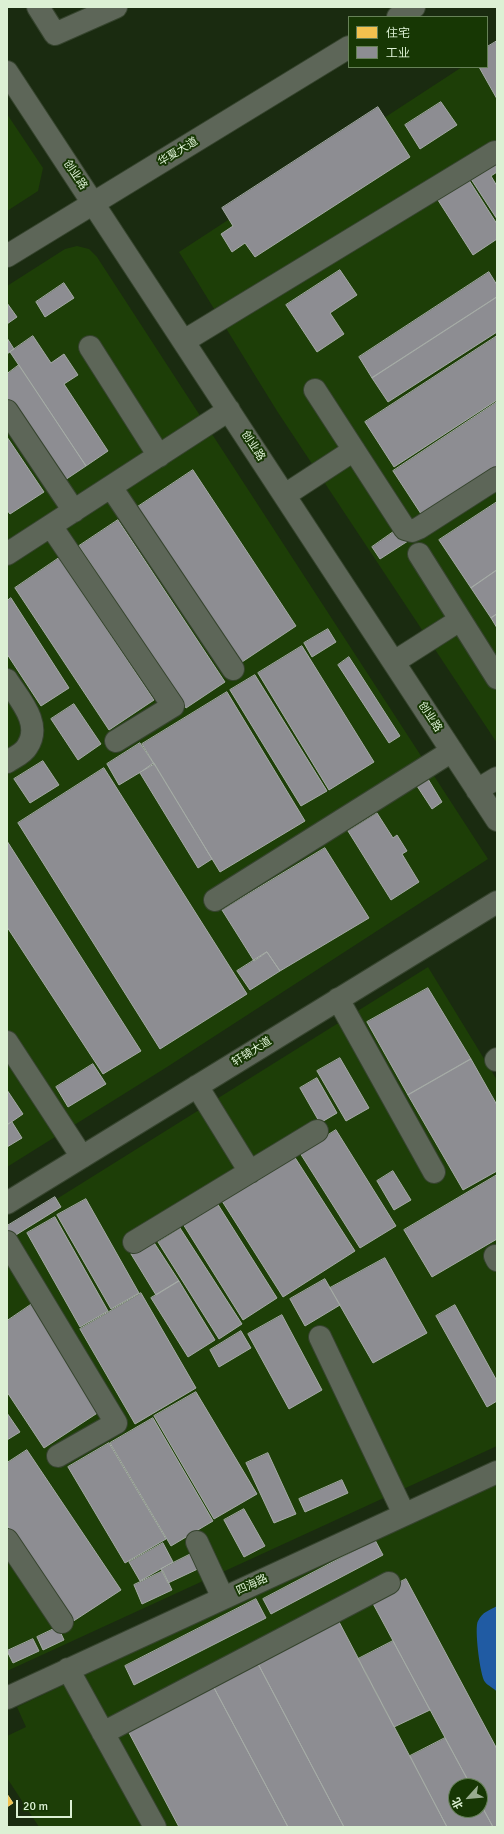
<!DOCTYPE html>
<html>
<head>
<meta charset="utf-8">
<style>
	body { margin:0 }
	#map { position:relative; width:504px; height:1834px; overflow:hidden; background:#1a2b10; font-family:Signika,"Noto Sans SC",sans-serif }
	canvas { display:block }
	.frame { position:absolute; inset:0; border:8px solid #dcf0d4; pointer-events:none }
	.legend { position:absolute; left:348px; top:16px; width:140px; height:52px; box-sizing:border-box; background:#173704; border:1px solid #668157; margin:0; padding:5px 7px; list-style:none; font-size:12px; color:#dcf0d4 }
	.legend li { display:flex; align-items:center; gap:8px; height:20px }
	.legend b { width:20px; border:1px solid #668157 }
	.north { position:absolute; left:448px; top:1778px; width:40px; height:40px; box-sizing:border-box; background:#173704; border:1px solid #668157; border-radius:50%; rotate:243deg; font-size:11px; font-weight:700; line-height:16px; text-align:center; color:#dcf0d4 }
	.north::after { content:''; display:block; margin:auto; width:14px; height:18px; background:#98ab8f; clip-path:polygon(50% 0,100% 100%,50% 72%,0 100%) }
	.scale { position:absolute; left:16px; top:1800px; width:56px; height:18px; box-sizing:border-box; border:2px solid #dcf0d4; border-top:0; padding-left:5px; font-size:12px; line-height:14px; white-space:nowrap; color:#dcf0d4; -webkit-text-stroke:3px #173704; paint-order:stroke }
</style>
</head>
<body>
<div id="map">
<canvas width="504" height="1834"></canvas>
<div class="frame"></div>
<ul class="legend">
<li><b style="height:11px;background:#f2c14e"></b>住宅</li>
<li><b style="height:11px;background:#8d8d92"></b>工业</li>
</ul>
<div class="north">北</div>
<div class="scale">20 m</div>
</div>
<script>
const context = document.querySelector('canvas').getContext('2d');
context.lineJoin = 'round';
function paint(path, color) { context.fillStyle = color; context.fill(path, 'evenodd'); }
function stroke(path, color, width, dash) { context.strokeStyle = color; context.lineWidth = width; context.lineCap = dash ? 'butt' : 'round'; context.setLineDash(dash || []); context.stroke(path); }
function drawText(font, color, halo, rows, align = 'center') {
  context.font = font + ' Signika,"Noto Sans SC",sans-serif'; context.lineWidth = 4; context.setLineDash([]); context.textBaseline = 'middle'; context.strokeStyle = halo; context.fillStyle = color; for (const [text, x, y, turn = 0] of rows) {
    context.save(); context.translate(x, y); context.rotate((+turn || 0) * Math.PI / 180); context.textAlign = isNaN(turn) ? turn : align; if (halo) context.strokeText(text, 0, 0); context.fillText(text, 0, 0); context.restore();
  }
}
const built = new Path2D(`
	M 497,45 L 497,743 L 277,411 L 179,252 L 462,67 L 487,67 Z
	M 7,114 L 43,168 L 38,191 L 7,211 Z
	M 77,246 L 89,249 L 97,257 L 488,859 L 167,1067 L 7,1167 L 7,286 L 65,249 Z
	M 428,967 L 497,1080 L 497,1446 L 7,1671 L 7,1230 Z
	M 497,1481 L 497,1827 L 39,1827 L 7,1778 L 7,1736 L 26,1727 L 17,1707 ZM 456,1786 L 480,1786 L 480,1810 L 456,1810 Z`);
const water = new Path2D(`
	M 497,1606 L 497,1692 C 494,1688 488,1686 485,1682 C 480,1676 474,1627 478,1621 C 482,1612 490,1610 497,1606 Z`);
const homes = new Path2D(`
	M 7,1794 L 13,1803 L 7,1807 Z`);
const industry = new Path2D(`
	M 497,41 L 497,99 L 479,67 L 487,67 L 487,47 Z
	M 441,102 L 457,125 L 420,149 L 405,125 Z
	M 378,107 L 410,157 L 255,257 L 245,243 L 232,252 L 221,234 L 233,226 L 222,208 Z
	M 497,157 L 497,172 L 491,176 L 497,186 L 497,219 L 469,176 Z
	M 467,177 L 497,224 L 497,239 L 473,255 L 436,197 Z
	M 340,270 L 357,295 L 330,313 L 344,334 L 317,352 L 286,305 Z
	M 489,272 L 497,285 L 497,297 L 372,378 L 359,357 Z
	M 64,283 L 74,298 L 45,317 L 36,302 Z
	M 497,297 L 497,332 L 388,402 L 372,378 Z
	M 7,303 L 17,317 L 7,324 Z
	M 33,336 L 51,363 L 64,354 L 78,375 L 64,384 L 108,451 L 86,466 L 10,352 Z
	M 497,336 L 497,400 L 394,467 L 365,422 Z
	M 7,338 L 14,349 L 7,354 Z
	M 19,365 L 86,466 L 62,482 L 7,400 L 7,374 Z
	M 497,402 L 497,472 L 425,520 L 393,471 Z
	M 7,437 L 44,492 L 10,514 L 7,510 Z
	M 193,470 L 296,626 L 239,664 L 136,508 Z
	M 497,502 L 497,570 L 471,588 L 439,540 Z
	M 118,520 L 225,682 L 186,708 L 79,546 Z
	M 399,528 L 408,541 L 380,559 L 372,547 Z
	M 59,558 L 154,700 L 109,730 L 15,588 Z
	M 497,570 L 497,614 L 491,618 L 471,588 Z
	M 11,598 L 69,688 L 41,706 L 7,654 L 7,601 Z
	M 497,614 L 497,628 L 491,618 Z
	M 328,629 L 336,642 L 312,657 L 304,643 Z
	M 302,646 L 374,762 L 329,790 L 258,673 Z
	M 349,657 L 400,736 L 389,743 L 338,665 Z
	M 255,675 L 327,791 L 301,806 L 230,690 Z
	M 227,692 L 305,821 L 220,872 L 142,744 Z
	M 74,704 L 101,744 L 78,760 L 51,719 Z
	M 140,743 L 154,764 L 119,785 L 107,764 Z
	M 43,761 L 59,785 L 30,803 L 14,779 Z
	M 154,763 L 212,859 L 198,868 L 140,773 Z
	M 104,768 L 247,994 L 160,1049 L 18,823 Z
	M 428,779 L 442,802 L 432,809 L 417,786 Z
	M 377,813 L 393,838 L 397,835 L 407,851 L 402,854 L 419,882 L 391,900 L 348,831 Z
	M 7,841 L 141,1051 L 103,1074 L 7,927 Z
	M 325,848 L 369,918 L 280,971 L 267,952 L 254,961 L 222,910 Z
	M 267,952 L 280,971 L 250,990 L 237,971 Z
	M 428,988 L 471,1059 L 408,1095 L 367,1022 Z
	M 340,1058 L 369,1108 L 346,1121 L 317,1071 Z
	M 471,1059 L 497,1105 L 497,1171 L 463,1190 L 408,1095 Z
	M 93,1064 L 106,1084 L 68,1107 L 56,1087 Z
	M 317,1078 L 337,1113 L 320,1123 L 300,1088 Z
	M 7,1090 L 23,1114 L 7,1125 Z
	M 12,1122 L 22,1138 L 7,1147 L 7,1125 Z
	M 336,1130 L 396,1226 L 360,1248 L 300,1153 Z
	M 294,1156 L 355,1251 L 283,1297 L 222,1201 Z
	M 393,1171 L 411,1200 L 394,1210 L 377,1181 Z
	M 497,1175 L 497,1239 L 432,1277 L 404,1230 Z
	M 55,1197 L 61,1207 L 11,1238 L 7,1230 L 7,1226 Z
	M 86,1199 L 139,1293 L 111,1309 L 57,1215 Z
	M 217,1203 L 277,1298 L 243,1320 L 183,1224 Z
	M 55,1217 L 108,1311 L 80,1327 L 27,1233 Z
	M 180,1228 L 242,1324 L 219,1339 L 158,1242 Z
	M 153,1241 L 179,1281 L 156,1295 L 131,1254 Z
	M 385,1258 L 427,1333 L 373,1363 L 330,1288 Z
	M 325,1279 L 340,1305 L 305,1326 L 290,1299 Z
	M 179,1281 L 215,1340 L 188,1357 L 151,1298 Z
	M 141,1293 L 196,1388 L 135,1424 L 80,1329 Z
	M 32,1304 L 102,1410 L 44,1448 L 7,1392 L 7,1321 Z
	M 455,1305 L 497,1381 L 497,1401 L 487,1407 L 436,1316 Z
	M 282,1315 L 322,1390 L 289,1409 L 248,1334 Z
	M 241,1331 L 251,1348 L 219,1367 L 210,1350 Z
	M 196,1392 L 257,1494 L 214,1519 L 154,1416 Z
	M 7,1413 L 20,1432 L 7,1440 Z
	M 153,1418 L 213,1521 L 171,1546 L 110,1443 Z
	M 109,1443 L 166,1539 L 125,1563 L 68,1467 Z
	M 27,1450 L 121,1590 L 72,1622 L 7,1525 L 7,1463 Z
	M 268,1453 L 296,1514 L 274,1523 L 246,1463 Z
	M 342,1480 L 348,1493 L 305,1512 L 299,1499 Z
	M 244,1509 L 265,1546 L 244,1557 L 224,1520 Z
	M 375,1540 L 383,1555 L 271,1614 L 263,1599 Z
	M 163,1543 L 173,1562 L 140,1581 L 129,1562 Z
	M 195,1552 L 202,1567 L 168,1583 L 161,1569 Z
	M 163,1571 L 172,1590 L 142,1604 L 134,1585 Z
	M 406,1579 L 497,1749 L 497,1827 L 493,1827 L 480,1803 L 480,1786 L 471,1786 L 370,1598 Z
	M 256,1599 L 266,1618 L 134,1685 L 125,1666 Z
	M 337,1618 L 447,1827 L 344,1827 L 256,1660 Z
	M 58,1627 L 64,1640 L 43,1650 L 37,1637 Z
	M 33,1639 L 39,1651 L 13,1663 L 7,1651 Z
	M 393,1641 L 430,1710 L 394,1727 L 358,1659 Z
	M 256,1660 L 344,1827 L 288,1827 L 212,1684 Z
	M 212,1684 L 288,1827 L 179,1827 L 127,1729 Z
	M 445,1738 L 471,1786 L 456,1786 L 456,1810 L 480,1810 L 480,1803 L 493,1827 L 447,1827 L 410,1756 Z`);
const minor = new Path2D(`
	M 38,7 L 55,34 L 116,7
	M 398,17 L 414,7
	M 7,72 L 497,820
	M 7,256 L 349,47
	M 184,341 L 495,152
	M 90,347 L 159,456
	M 315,390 L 405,529 L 412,531 L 419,528 L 497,478
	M 7,411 L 74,511
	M 111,487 L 233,669
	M 285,495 L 354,450
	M 51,526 L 173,706 L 116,741
	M 7,554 L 229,410
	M 419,554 L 497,678
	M 394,662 L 460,620
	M 7,680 C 19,699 43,724 27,747 C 23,754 13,758 7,762
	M 477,790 L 497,778
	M 215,900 L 452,751
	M 338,999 L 434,1172
	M 7,1042 L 82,1157
	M 496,1060 L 497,1059
	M 197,1086 L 250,1172
	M 7,1203 L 497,902
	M 7,1242 L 116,1423 L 58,1456
	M 134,1242 L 317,1131
	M 495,1256 L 497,1260
	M 320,1337 L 404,1514
	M 7,1540 L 62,1622
	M 197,1542 L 223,1598
	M 68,1669 L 155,1827
	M 7,1698 L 497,1472
	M 103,1733 L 389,1583`);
const streetNames = [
	["华夏大道",178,152,-31],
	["创业路",75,175,56],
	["创业路",253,446,57],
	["创业路",430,717,57],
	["轩辕大道",252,1052,-32],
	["四海路",252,1585,-25]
];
paint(built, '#1d3e07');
paint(water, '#205ba3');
paint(homes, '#f2c14e');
stroke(homes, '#ebcf76', 1);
paint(industry, '#8d8d92');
stroke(industry, '#a5aba6', 1);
stroke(minor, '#36442e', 24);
stroke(minor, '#5d6658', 22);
drawText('11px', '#dcf0d4', '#173704', streetNames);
</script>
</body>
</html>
